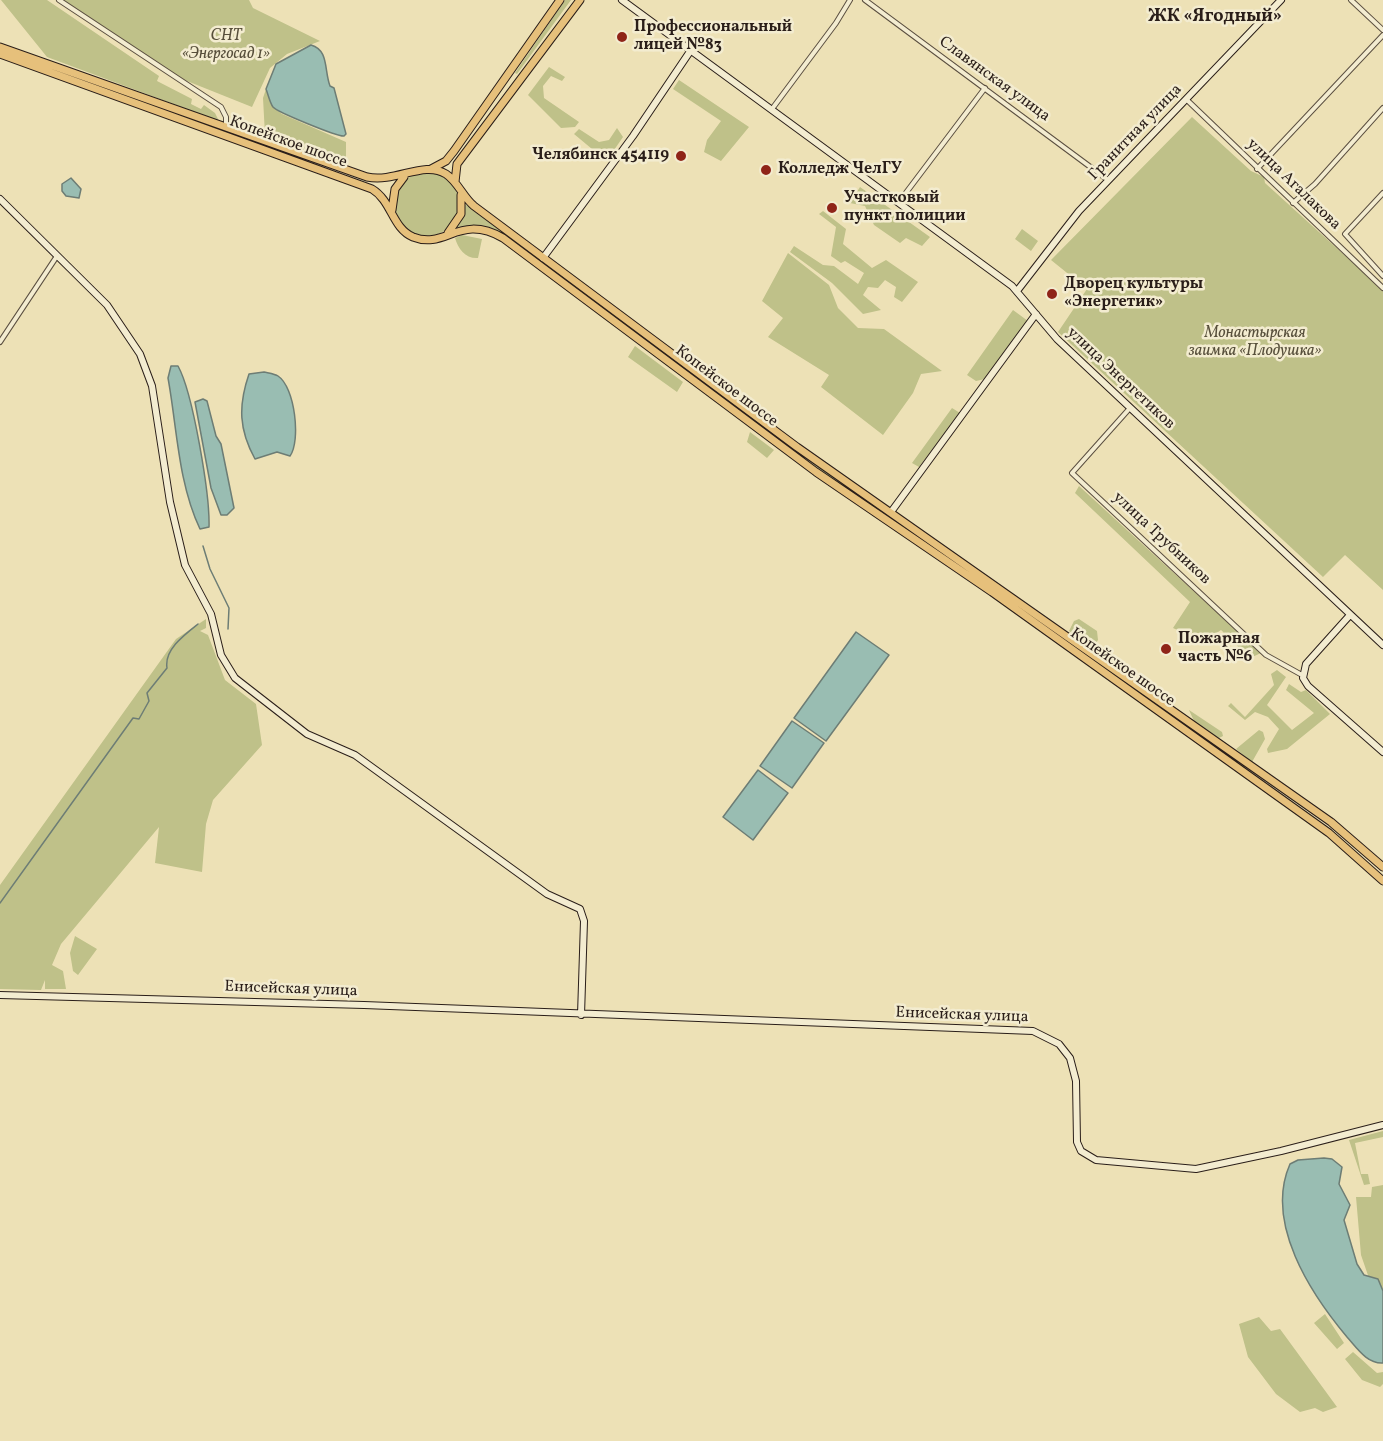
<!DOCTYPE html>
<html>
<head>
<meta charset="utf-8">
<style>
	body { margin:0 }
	canvas { display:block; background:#ede1b6 }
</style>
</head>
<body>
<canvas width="1383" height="1441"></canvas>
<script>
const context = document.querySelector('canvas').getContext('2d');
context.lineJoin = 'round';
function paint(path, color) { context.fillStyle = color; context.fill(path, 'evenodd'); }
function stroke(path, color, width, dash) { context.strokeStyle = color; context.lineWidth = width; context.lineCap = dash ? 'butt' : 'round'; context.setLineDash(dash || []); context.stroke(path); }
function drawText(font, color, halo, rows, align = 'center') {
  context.font = font + ' Vollkorn,serif'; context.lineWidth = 5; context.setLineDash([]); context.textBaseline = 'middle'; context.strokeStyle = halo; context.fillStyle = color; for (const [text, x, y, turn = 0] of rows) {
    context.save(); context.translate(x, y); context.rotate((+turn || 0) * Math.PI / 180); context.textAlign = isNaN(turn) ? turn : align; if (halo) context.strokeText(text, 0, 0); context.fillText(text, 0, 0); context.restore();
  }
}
const green = new Path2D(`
	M 1,0 L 47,0 L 159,76 L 157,81 L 192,99 L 191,104 L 201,109 L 204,105 L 215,113 L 219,121 L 47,57 Z
	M 61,0 L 249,0 L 253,8 L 320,41 L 287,54 L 270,68 L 252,107 L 172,75 Z
	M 565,0 L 571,0 L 517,74 L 515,73 Z
	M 549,67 L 565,77 L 562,81 L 551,76 L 543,86 L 544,98 L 579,122 L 575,127 L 561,128 L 528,95 Z
	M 679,80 L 749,127 L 721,161 L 704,152 L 707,140 L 721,121 L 673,89 Z
	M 266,89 L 273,107 L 282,114 L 346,142 L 346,163 L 265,135 L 263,98 Z
	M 1192,117 L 1251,171 L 1264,177 L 1265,183 L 1383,290 L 1383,590 L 1345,555 L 1323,577 L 1058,332 L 1087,289 L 1051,260 Z
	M 617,128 L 623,137 L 612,153 L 598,154 L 574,134 L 579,129 L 599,142 L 609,140 Z
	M395 204a32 32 0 1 1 64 0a32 32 0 1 1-64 0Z
	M 860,187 L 930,237 L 922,246 L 906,238 L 900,243 L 874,225 L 865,206 L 850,203 Z
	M 465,204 L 505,234 L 504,235 L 480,225 L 456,228 L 462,220 Z
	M 823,211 L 846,229 L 843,244 L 872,268 L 886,260 L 918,282 L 902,302 L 894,297 L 896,287 L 885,280 L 878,288 L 868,287 L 863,295 L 881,310 L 863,314 L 832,283 L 790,252 L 794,246 L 823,265 L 834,266 L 858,284 L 864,273 L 845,261 L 841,263 L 831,256 L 836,227 L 819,214 Z
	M 1022,229 L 1038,241 L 1031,251 L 1015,239 Z
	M 462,235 L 482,239 L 478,258 C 466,259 458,249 455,238 Z
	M 507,235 L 868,501 L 868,502 L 834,480 Z
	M 788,253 L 829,285 L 838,308 L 858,328 L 884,329 L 942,371 L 921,374 L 913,393 L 883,435 L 821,387 L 829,375 L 768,337 L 783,318 L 762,301 Z
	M 1013,310 L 1028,321 L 985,379 L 976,381 L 967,375 Z
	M 635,346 L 683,382 L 677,392 L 628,357 Z
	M 952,408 L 960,413 L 919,467 L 912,463 Z
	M 750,432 L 774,450 L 767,458 L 747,442 Z
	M 1079,486 L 1261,653 L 1250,658 L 1221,630 L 1203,642 L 1173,628 L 1190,602 L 1075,493 Z
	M 206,619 L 206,628 L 200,631 L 208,635 L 225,680 L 256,704 L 262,745 L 213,800 L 206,824 L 202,872 L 155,863 L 159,827 L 61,944 L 52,965 L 63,971 L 66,989 L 45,989 L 45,980 L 41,990 L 0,989 L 0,885 L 176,639 Z
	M 1079,619 L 1097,631 L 1098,640 L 1093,647 L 1069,631 L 1074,621 Z
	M 1277,670 L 1286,677 L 1267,705 L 1292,730 L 1314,713 L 1286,690 L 1289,684 L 1301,692 L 1306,690 L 1330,714 L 1287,749 L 1268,753 L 1267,749 L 1279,729 L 1268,717 L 1255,712 L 1245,720 L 1228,706 L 1231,703 L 1245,717 L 1274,685 L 1271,674 Z
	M 1189,710 L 1222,732 L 1223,736 L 1219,738 L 1194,721 Z
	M 1259,730 L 1263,732 L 1265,739 L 1252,762 L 1236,749 Z
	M 75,936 L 97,949 L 78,975 L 73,971 L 70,953 Z
	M 1383,1131 L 1383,1137 L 1355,1143 L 1361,1174 L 1368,1174 L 1370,1184 L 1364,1185 L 1349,1140 Z
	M 1383,1185 L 1383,1319 L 1361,1255 L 1356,1197 L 1371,1197 L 1372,1187 Z
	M 1325,1314 L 1344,1343 L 1337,1349 L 1314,1323 Z
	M 1259,1317 L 1271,1331 L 1280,1329 L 1337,1407 L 1323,1412 L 1315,1408 L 1300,1412 L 1276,1394 L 1248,1357 L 1239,1324 Z
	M 1353,1352 L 1377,1373 L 1383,1372 L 1383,1384 L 1380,1387 L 1362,1380 L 1345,1359 Z`);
const water = new Path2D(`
	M 311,45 C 329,50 324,70 330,86 L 334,88 L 346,134 L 344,136 C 338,137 277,112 273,107 C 270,103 268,94 266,89 L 276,64 Z
	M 71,178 L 81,189 L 79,198 L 66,196 L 62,191 L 62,184 Z
	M 171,366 L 178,366 C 193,393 210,495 209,527 L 200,529 C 178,483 177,427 168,378 Z
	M 264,372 C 268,373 275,374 278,376 C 295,387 301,441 290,456 L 277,452 L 255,459 C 239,430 238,406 249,374 Z
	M 203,399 L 207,401 L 216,436 L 221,444 L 234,508 L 227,515 L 221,515 L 211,488 L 195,402 Z
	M 856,632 L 889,655 L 826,741 L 794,718 Z
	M 792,721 L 824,743 L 792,788 L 760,766 Z
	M 758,770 L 788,793 L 753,840 L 723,817 Z
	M 1324,1158 L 1332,1159 L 1342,1167 L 1339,1184 L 1350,1205 L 1344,1220 L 1357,1264 L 1364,1275 L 1378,1279 L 1383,1291 L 1383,1363 C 1367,1364 1357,1348 1347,1337 C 1311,1294 1264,1223 1290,1164 L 1298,1160 Z`);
const stream = new Path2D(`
	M 203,546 L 210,569 L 229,608 L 228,629
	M 0,903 L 133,718 L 139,719 L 149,701 L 147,693 L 167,668 C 164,650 184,635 198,624`);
const street = new Path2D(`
	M 59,0 L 221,107 L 226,117 L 226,128
	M 865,0 L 1108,180
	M 1351,0 L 1383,30
	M 1187,100 L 1383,288
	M 772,109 L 836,23 L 850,0
	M 1257,169 L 1383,35
	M 1383,193 L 1345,234 L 1383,276
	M 899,202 L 985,88
	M 1293,203 L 1315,184 L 1383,108
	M 0,342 L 57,256
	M 1130,408 L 1072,473 L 1266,655 L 1302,675`);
const secondary = new Path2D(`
	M 622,0 L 1012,286 L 1057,339 L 1383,645
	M 0,199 L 107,305 L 140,354 L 152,386 L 170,502 L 185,565 L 211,614 L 221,655 L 235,678 L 307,734 L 355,755 L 547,894 L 580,909 L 584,921 L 581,1015
	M 543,258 L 633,136 L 691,50
	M 1017,291 L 1079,211 L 1281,0
	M 891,512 L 1036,314
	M 1350,615 L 1306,664 L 1303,678 L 1308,686 L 1383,752
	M 0,995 L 364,1005 L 1033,1031 L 1059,1044 L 1070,1058 L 1076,1081 L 1077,1142 L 1081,1151 L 1096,1160 L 1196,1169 L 1281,1151 L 1383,1125`);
const primary = new Path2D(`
	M 0,47 L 367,177 C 396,183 424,160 446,174 C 458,182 463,197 474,206 L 797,447 L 1331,822 L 1383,867
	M 0,54 L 372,189 C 392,201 392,228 413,237 C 446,250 459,213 503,238 L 816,472 L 992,592 L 1329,833 L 1383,881
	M 431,169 L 446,161 L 454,151 L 560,0
	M 455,182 L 457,164 L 580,0
	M 392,210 L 395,189 L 404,177
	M 448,233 L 461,214 L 461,195`);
const markers = [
	[622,37,6,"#8f2418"],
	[681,156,6,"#8f2418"],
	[766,170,6,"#8f2418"],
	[832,208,6,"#8f2418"],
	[1052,294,6,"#8f2418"],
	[1166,649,6,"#8f2418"]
];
const poiNames = [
	["Профессиональный",634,28],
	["лицей №83",634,46],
	["Челябинск 454119",669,156,"right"],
	["Колледж ЧелГУ",778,170],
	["Участковый",844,199],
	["пункт полиции",844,217],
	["Дворец культуры",1064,285],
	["«Энергетик»",1064,303],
	["Пожарная",1178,640],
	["часть №6",1178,658]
];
const parkNames = [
	["СНТ",226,37],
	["«Энергосад 1»",226,55],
	["Монастырская",1255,334],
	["заимка «Плодушка»",1255,352]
];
const streetNames = [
	["Славянская улица",994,80,36],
	["Гранитная улица",1136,133,-46],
	["Копейское шоссе",288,143,20],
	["улица Агалакова",1293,185,44],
	["улица Энергетиков",1120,379,43],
	["Копейское шоссе",726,387,37],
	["улица Трубников",1161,539,43],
	["Копейское шоссе",1122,668,35],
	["Енисейская улица",291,990,2],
	["Енисейская улица",962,1016,2]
];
const neighbourhoodNames = [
	["ЖК «Ягодный»",1215,18]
];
paint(green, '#bfc189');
paint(water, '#99bdb2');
stroke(water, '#6d7d75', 1.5);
stroke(stream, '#6d7d75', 1.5);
stroke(street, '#5b4f40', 6);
stroke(secondary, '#2a1e19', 8);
stroke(primary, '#2a1e19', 9);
stroke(street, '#f3ecd0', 4);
stroke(secondary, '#f3ecd0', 6);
stroke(primary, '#e6c07b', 7);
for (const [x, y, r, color] of markers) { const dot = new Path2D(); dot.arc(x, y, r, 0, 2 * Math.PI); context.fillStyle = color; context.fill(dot); stroke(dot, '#f3ecd0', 2); }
drawText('bold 16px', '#2a1e19', '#f3ecd0', poiNames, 'left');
drawText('italic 16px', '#574f3b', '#f3ecd0', parkNames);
drawText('16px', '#2a1e19', '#f3ecd0', streetNames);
drawText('bold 18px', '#2a1e19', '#f3ecd0', neighbourhoodNames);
</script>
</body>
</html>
